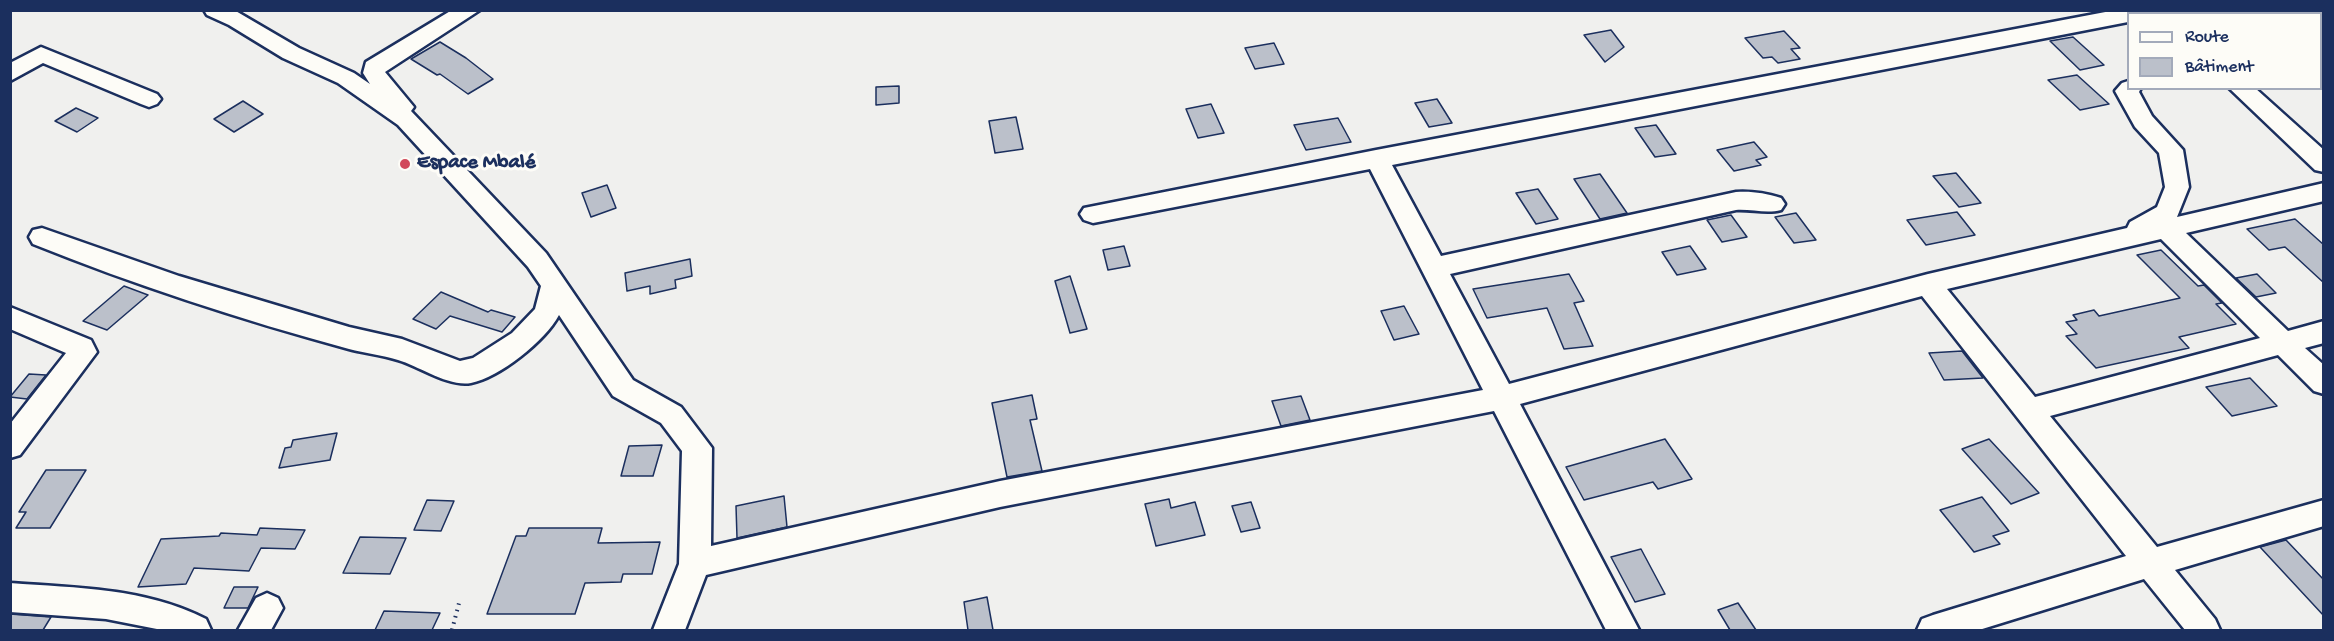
<!DOCTYPE html>
<html>
<head>
<meta charset="utf-8">
<style>
	body { margin:0 }
	#map { position:relative; width:2334px; height:641px; overflow:hidden; background:#f0f0ee; font-family:"Gochi Hand",sans-serif }
	canvas { display:block }
	.frame { position:absolute; inset:0; border:12px solid #1b2f5e; pointer-events:none }
	.legend { position:absolute; left:2127px; top:12px; width:195px; height:78px; box-sizing:border-box; background:#fdfcf7; border:2px solid #a3aaba; margin:0; padding:8px 10px; list-style:none; font-size:18px; color:#1b2f5e }
	.legend li { display:flex; align-items:center; gap:12px; height:30px }
	.legend b { width:30px; border:2px solid #a3aaba }
</style>
</head>
<body>
<div id="map">
<canvas width="2334" height="641"></canvas>
<div class="frame"></div>
<ul class="legend">
<li><b style="height:8px;background:#fdfcf7"></b>Route</li>
<li><b style="height:16px;background:#bbc0ca"></b>Bâtiment</li>
</ul>
</div>
<script>
const context = document.querySelector('canvas').getContext('2d');
context.lineJoin = 'round';
function paint(path, color) { context.fillStyle = color; context.fill(path, 'evenodd'); }
function stroke(path, color, width, dash) { context.strokeStyle = color; context.lineWidth = width; context.lineCap = dash ? 'butt' : 'round'; context.setLineDash(dash || []); context.stroke(path); }
function drawText(font, color, halo, rows, align = 'center') {
  context.font = font + ' "Gochi Hand",sans-serif'; context.lineWidth = 6; context.setLineDash([]); context.textBaseline = 'middle'; context.strokeStyle = halo; context.fillStyle = color; for (const [text, x, y, turn = 0] of rows) {
    context.save(); context.translate(x, y); context.rotate((+turn || 0) * Math.PI / 180); context.textAlign = isNaN(turn) ? turn : align; if (halo) context.strokeText(text, 0, 0); context.fillText(text, 0, 0); context.restore();
  }
}
const building = new Path2D(`
	M 1611,30 L 1624,47 L 1605,62 L 1584,35 Z
	M 1784,31 L 1800,48 L 1791,49 L 1800,59 L 1778,63 L 1772,57 L 1763,58 L 1745,38 Z
	M 2073,37 L 2104,65 L 2080,70 L 2050,41 Z
	M 440,42 L 466,58 L 493,79 L 468,94 L 440,74 L 437,75 L 411,59 Z
	M 1274,43 L 1284,64 L 1255,69 L 1245,48 Z
	M 2077,75 L 2109,104 L 2080,110 L 2048,80 Z
	M 899,86 L 899,103 L 876,105 L 876,87 Z
	M 1437,99 L 1452,123 L 1429,127 L 1415,103 Z
	M 243,101 L 263,114 L 234,132 L 214,119 Z
	M 1211,104 L 1224,133 L 1198,138 L 1186,109 Z
	M 76,108 L 98,118 L 77,132 L 55,121 Z
	M 1016,117 L 1023,149 L 995,153 L 989,121 Z
	M 1338,118 L 1351,142 L 1306,150 L 1294,125 Z
	M 1656,125 L 1676,154 L 1655,157 L 1635,128 Z
	M 1754,142 L 1767,157 L 1756,160 L 1761,165 L 1734,171 L 1717,150 Z
	M 1956,173 L 1981,203 L 1959,207 L 1933,176 Z
	M 1600,174 L 1627,213 L 1600,219 L 1574,179 Z
	M 607,185 L 616,208 L 591,217 L 582,193 Z
	M 1538,189 L 1558,219 L 1536,224 L 1516,193 Z
	M 1957,212 L 1975,235 L 1926,245 L 1907,220 Z
	M 1796,213 L 1816,240 L 1794,243 L 1775,217 Z
	M 1731,215 L 1747,237 L 1722,242 L 1707,220 Z
	M 2295,219 L 2324,245 L 2324,283 L 2285,247 L 2269,250 L 2247,229 Z
	M 1124,246 L 1130,266 L 1108,270 L 1103,250 Z
	M 1690,246 L 1706,269 L 1677,275 L 1662,252 Z
	M 2161,250 L 2198,286 L 2204,285 L 2222,303 L 2216,304 L 2236,324 L 2179,337 L 2189,348 L 2096,368 L 2066,336 L 2077,334 L 2066,322 L 2077,320 L 2073,315 L 2094,310 L 2099,316 L 2180,298 L 2137,255 Z
	M 690,259 L 692,276 L 675,280 L 676,288 L 650,294 L 650,286 L 627,291 L 625,273 Z
	M 1569,274 L 1584,301 L 1574,303 L 1593,346 L 1564,349 L 1547,308 L 1487,318 L 1473,289 Z
	M 2257,274 L 2276,293 L 2256,297 L 2236,278 Z
	M 1070,276 L 1087,329 L 1070,333 L 1055,281 Z
	M 124,286 L 148,295 L 107,330 L 83,321 Z
	M 441,292 L 488,312 L 491,310 L 515,317 L 502,332 L 450,316 L 436,329 L 413,319 Z
	M 1404,306 L 1419,334 L 1394,340 L 1381,311 Z
	M 1962,351 L 1983,378 L 1944,380 L 1929,353 Z
	M 29,374 L 46,375 L 27,399 L 10,397 Z
	M 2250,378 L 2277,406 L 2232,416 L 2206,387 Z
	M 1032,395 L 1037,419 L 1030,420 L 1042,471 L 1007,477 L 992,403 Z
	M 1301,396 L 1310,420 L 1281,426 L 1272,401 Z
	M 337,433 L 330,460 L 279,468 L 285,448 L 291,447 L 293,440 Z
	M 1665,439 L 1692,479 L 1658,489 L 1653,482 L 1584,500 L 1566,467 Z
	M 1989,439 L 2039,493 L 2011,504 L 1962,449 Z
	M 662,445 L 653,476 L 621,476 L 629,446 Z
	M 46,470 L 86,470 L 50,528 L 16,528 L 26,512 L 19,512 Z
	M 784,496 L 787,527 L 737,538 L 736,506 Z
	M 1982,497 L 2009,531 L 1993,536 L 2000,544 L 1974,552 L 1940,510 Z
	M 1169,499 L 1171,508 L 1195,502 L 1205,535 L 1156,546 L 1145,504 Z
	M 427,500 L 454,501 L 441,531 L 414,530 Z
	M 1251,502 L 1260,528 L 1241,532 L 1232,506 Z
	M 260,528 L 305,530 L 295,549 L 261,548 L 249,571 L 194,568 L 186,584 L 138,587 L 161,539 L 219,536 L 221,533 L 257,535 Z
	M 529,528 L 602,528 L 598,543 L 660,542 L 652,574 L 623,574 L 621,582 L 585,583 L 575,614 L 487,614 L 516,536 L 526,536 Z
	M 360,537 L 406,538 L 390,574 L 343,573 Z
	M 2286,540 L 2324,580 L 2324,616 L 2260,547 Z
	M 1641,549 L 1665,594 L 1635,602 L 1611,557 Z
	M 234,587 L 258,587 L 248,608 L 224,608 Z
	M 987,597 L 993,630 L 968,630 L 964,602 Z
	M 1738,603 L 1756,630 L 1730,630 L 1718,610 Z
	M 384,611 L 440,613 L 432,630 L 375,630 Z
	M 10,614 L 51,617 L 43,630 L 10,630 Z`);
const path = new Path2D(`
	M 452,630 L 459,603`);
const minor = new Path2D(`
	M 204,10 L 234,10 L 299,48 L 354,73 L 370,84 L 363,73 L 366,62 L 452,10 L 480,10 L 385,72 L 414,107 L 411,111 L 546,253 L 633,380 L 681,407 L 712,448 L 711,546 L 1000,481 L 1483,390 L 1370,169 L 1093,223 L 1084,220 L 1080,214 L 1084,208 L 1376,150 L 2116,10 L 2136,10 L 2138,14 L 2128,14 L 2128,22 L 1392,165 L 1441,256 L 1736,192 C 1752,191 1765,193 1781,198 L 1785,204 L 1781,210 C 1767,214 1751,209 1736,210 L 1450,274 L 1509,384 L 1928,274 L 2127,228 L 2130,222 L 2157,207 L 2165,187 L 2159,153 L 2135,127 L 2115,91 L 2122,83 L 2128,81 L 2128,88 L 2141,88 L 2139,92 L 2152,116 L 2183,150 L 2189,187 L 2177,217 L 2324,183 L 2324,201 L 2186,233 L 2288,331 L 2324,321 L 2324,343 L 2305,348 L 2324,365 L 2324,394 L 2314,391 L 2278,355 L 2050,416 L 2157,547 L 2324,500 L 2324,526 L 2175,570 L 2215,619 L 2220,630 L 2185,630 L 2144,579 L 1979,630 L 1917,630 L 1922,619 L 1933,615 L 2126,556 L 1922,296 L 1520,404 L 1639,630 L 1606,630 L 1494,411 L 1000,507 L 706,575 L 685,630 L 653,630 L 679,564 L 682,451 L 661,423 L 613,396 L 559,315 C 545,341 500,377 471,383 C 448,387 419,366 398,360 C 382,355 365,353 349,349 C 242,320 135,285 33,244 L 29,237 L 33,230 L 42,228 L 179,276 L 349,327 L 402,339 L 460,361 L 473,358 L 512,333 L 535,309 L 541,286 L 528,267 L 398,125 L 338,83 L 283,58 L 229,25 L 207,15 ZM 2161,239 L 2260,338 L 2035,397 L 1947,289 Z
	M 41,47 L 157,94 L 161,99 L 157,104 L 149,107 L 141,104 L 43,63 L 10,81 L 10,63 Z
	M 2320,62 L 2324,62 L 2324,76 L 2320,76 Z
	M 2229,88 L 2255,88 L 2324,150 L 2324,172 L 2315,170 Z
	M 10,307 L 91,340 L 97,352 L 20,455 L 10,458 L 10,424 L 66,353 L 10,329 Z
	M 10,583 C 78,588 145,588 206,619 L 211,630 L 162,630 L 106,619 L 10,612 Z
	M 267,593 L 278,598 L 283,608 L 271,630 L 238,630 L 256,598 Z`);
const markers = [
	[405,164,6,"#d1495b"]
];
const poiNames = [
	["Espace Mbalé",417,164]
];
paint(building, '#bbc0ca');
stroke(building, '#1b2f5e', 1.5);
stroke(minor, '#1b2f5e', 5);
stroke(path, '#1b2f5e', 4, [1.5, 5]);
paint(minor, '#fdfcf7');
for (const [x, y, r, color] of markers) { const dot = new Path2D(); dot.arc(x, y, r, 0, 2 * Math.PI); context.fillStyle = color; context.fill(dot); stroke(dot, '#fdfcf7', 2); }
drawText('bold 21px', '#1b2f5e', '#fdfcf7', poiNames, 'left');
</script>
</body>
</html>
